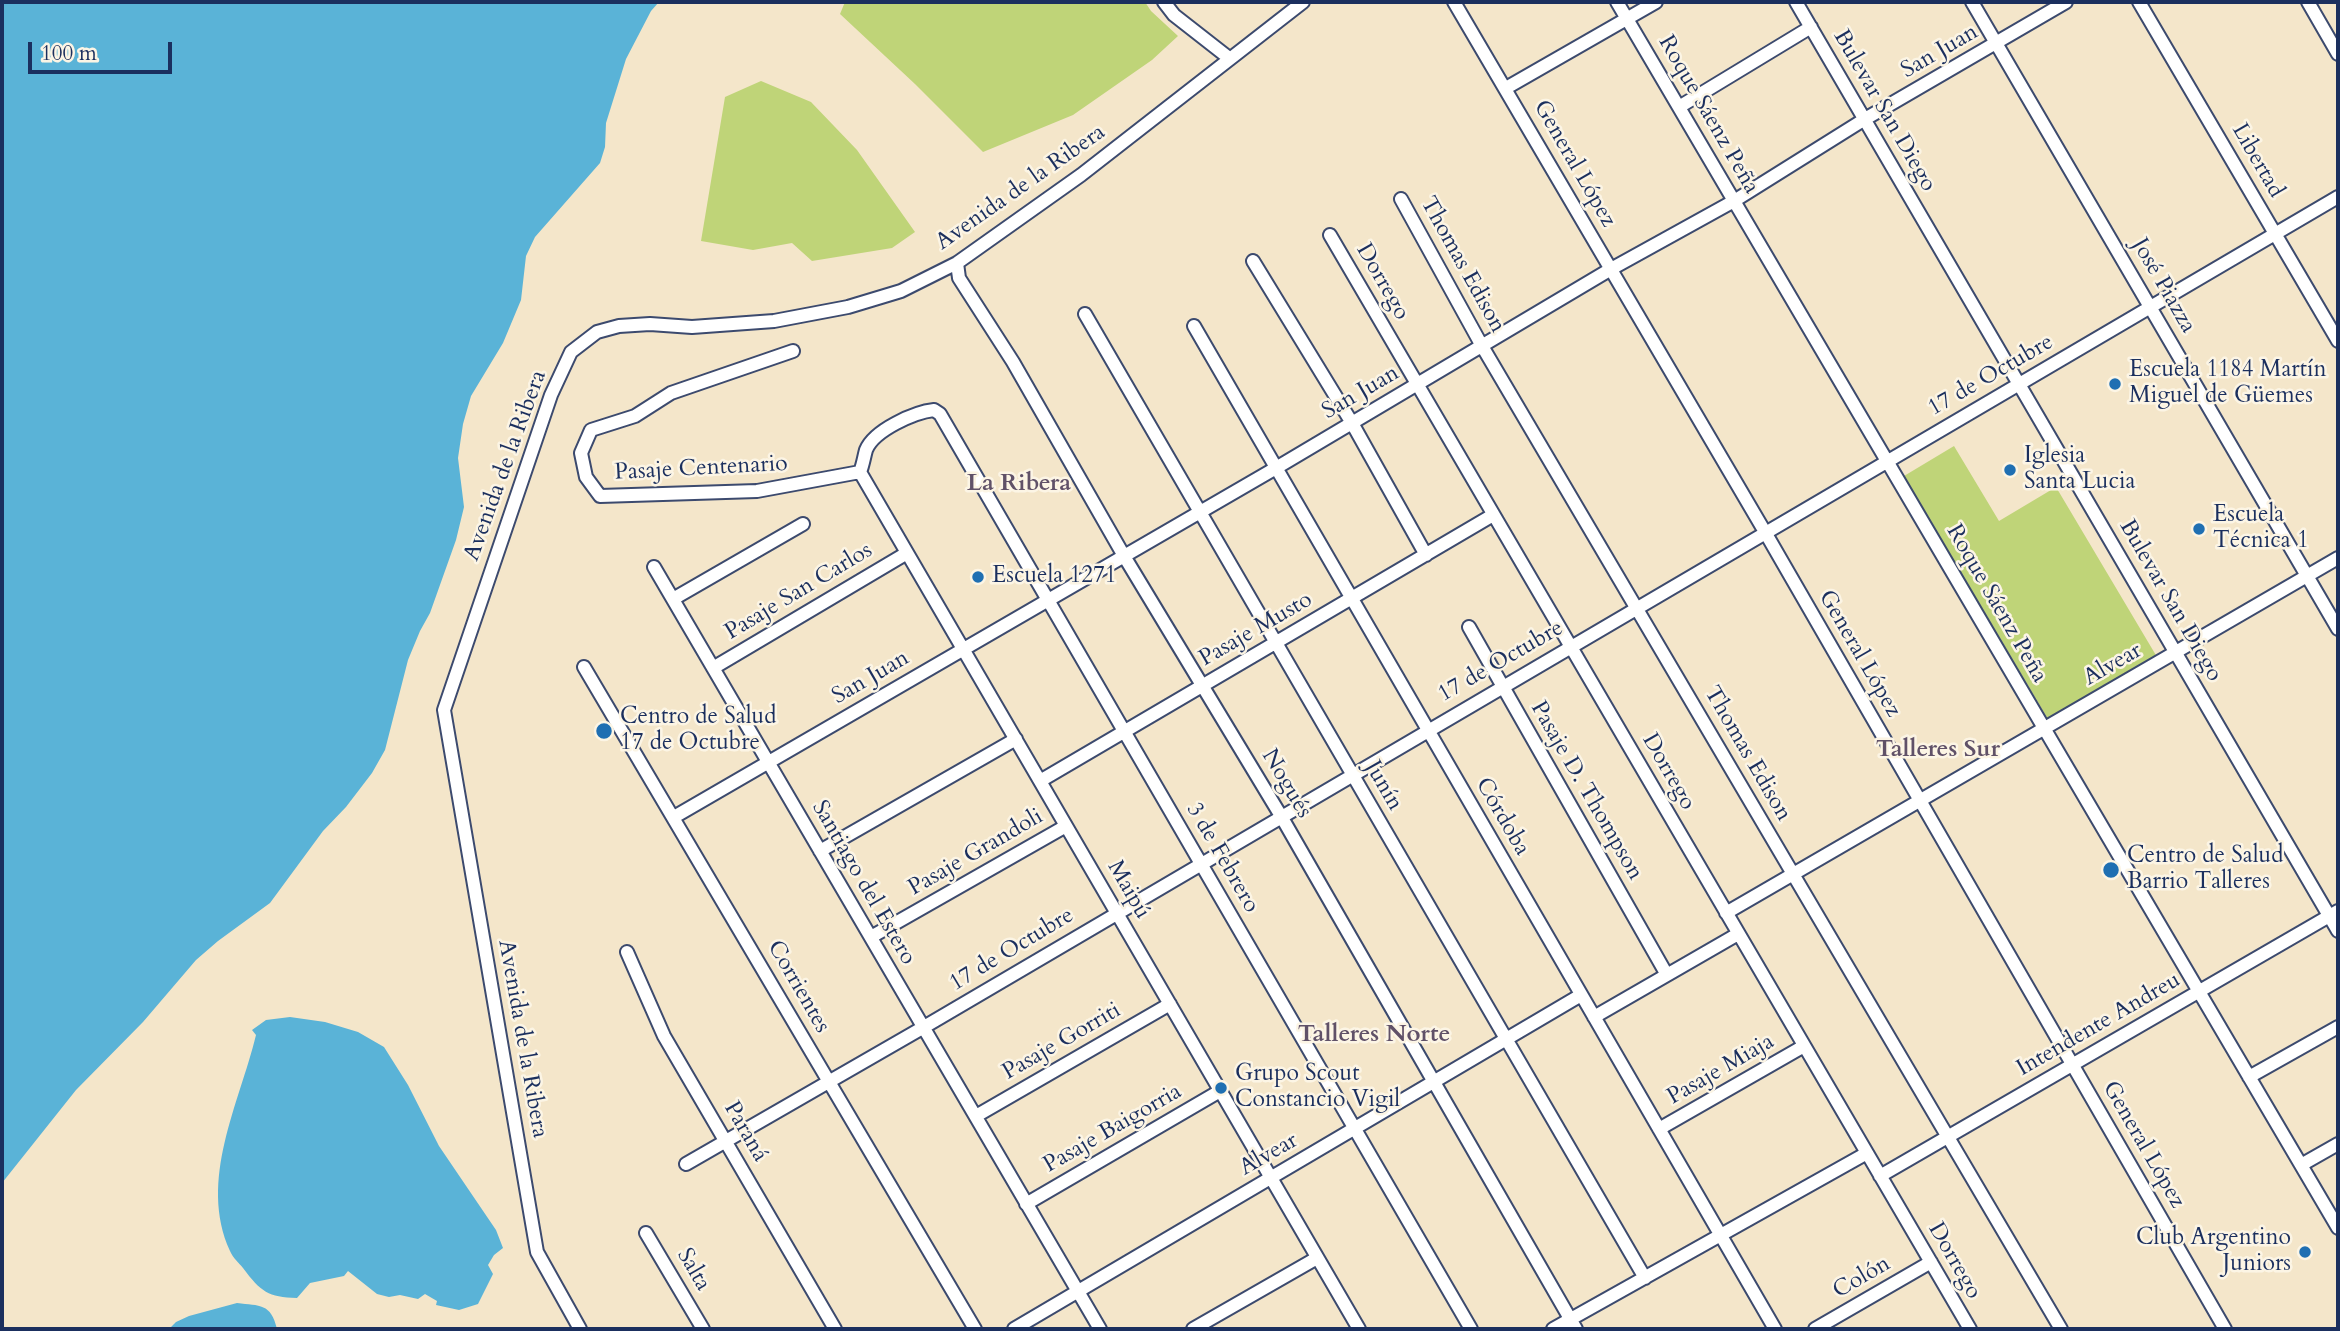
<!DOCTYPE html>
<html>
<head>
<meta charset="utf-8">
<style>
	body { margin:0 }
	#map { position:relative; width:2340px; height:1331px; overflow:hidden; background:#f4e6ca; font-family:Cardo,serif }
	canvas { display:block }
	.frame { position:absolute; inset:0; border:4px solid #1b2f5e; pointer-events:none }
	.scale { position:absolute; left:28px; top:42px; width:144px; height:32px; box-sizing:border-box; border:4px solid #1b2f5e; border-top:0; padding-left:9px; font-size:21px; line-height:24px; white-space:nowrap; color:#1b2f5e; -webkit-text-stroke:5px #fcf5e5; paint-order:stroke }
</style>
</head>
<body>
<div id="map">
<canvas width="2340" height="1331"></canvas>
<div class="frame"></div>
<div class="scale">100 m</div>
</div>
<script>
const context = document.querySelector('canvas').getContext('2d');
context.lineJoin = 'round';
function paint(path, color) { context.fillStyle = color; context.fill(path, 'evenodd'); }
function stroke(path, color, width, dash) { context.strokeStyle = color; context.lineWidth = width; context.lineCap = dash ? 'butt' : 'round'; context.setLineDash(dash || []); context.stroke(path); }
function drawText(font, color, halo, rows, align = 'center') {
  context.font = font + ' Cardo,serif'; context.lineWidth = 5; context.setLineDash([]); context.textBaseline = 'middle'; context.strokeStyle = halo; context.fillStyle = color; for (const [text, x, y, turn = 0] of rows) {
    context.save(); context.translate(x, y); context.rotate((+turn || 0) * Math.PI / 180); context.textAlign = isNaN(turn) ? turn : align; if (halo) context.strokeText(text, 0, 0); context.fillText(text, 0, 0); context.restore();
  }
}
const green = new Path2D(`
	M 845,2 L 1145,2 L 1151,11 L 1178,36 L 1152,60 L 1073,115 L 983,152 L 915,84 L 840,14 Z
	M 761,81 L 811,102 L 857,150 L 915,232 L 892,248 L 812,261 L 792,243 L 753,250 L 701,241 L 725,97 Z
	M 1954,446 L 1999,521 L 2056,487 L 2157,657 L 2049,721 L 1904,476 Z`);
const water = new Path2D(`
	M 2,2 L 659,2 L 651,11 L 626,59 L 606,123 L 605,147 L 600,163 L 535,237 L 526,256 L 521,300 L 503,343 L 471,396 L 463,424 L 458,458 L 464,507 L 456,540 L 430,613 L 420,631 L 408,660 L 385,750 L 372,773 L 346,807 L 323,831 L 270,903 L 218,941 L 196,960 L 143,1022 L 76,1090 L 2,1183 Z
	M 290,1017 L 325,1022 L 358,1032 L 384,1047 L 408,1085 L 439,1146 L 496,1230 L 503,1248 L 494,1255 L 488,1265 L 493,1274 L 478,1304 L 459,1310 L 436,1305 L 437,1301 L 425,1294 L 418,1299 L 400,1295 L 389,1297 L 377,1294 L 348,1271 L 344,1276 L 310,1283 L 297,1298 C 268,1297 261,1292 243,1268 C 239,1263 233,1258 230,1251 C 198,1180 239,1105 256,1035 L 252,1030 L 266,1020 Z
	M 237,1303 C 260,1306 271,1303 277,1329 L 169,1329 L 176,1322 L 189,1316 Z`);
const minor = new Path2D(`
	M 1164,2 L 1174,15 L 1229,58
	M 1454,2 L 1765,532 L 2225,1329
	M 1617,2 L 2338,1228
	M 1796,2 L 2338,931
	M 1972,2 L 2338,629
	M 2139,2 L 2338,341
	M 2308,2 L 2338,54
	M 1506,88 L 1656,2
	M 1679,107 L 1811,27
	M 1401,199 L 1482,346 L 2061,1329
	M 1330,235 L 1970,1329
	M 1253,261 L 1352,423 L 1426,555
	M 957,263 L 959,278 L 1013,362 L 1124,556 L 1281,816 L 1576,1329
	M 1085,314 L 1645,1278
	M 1194,326 L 1775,1329
	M 793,351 L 671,393 L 635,416 L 591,430 L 581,453 L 586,477 L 600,496 L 757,491 L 860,472
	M 860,472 C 863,465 864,457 866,450 C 874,430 915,412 934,410 L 940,414 L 1471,1329
	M 860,472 L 1359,1329
	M 654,567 L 1100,1329
	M 673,599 L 803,524
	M 1469,627 L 1667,975
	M 584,667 L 975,1329
	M 713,668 L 907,553
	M 1040,781 L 1493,515
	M 674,817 L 1276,468 L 1611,269 L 1734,201 L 1865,119 L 2066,2
	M 820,851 L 1016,739
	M 1726,913 L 2338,558
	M 871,937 L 1066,826
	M 627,952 L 664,1036 L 835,1329
	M 1594,1017 L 1738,934
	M 2249,1077 L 2338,1027
	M 976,1116 L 1170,1004
	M 1659,1129 L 1804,1046
	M 686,1164 L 924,1027 L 2338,197
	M 2301,1165 L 2338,1144
	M 1880,1176 L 2338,911
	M 1026,1204 L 1220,1091
	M 646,1233 L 703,1329
	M 580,1329 L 537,1252 L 444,710 L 551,395 L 571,352 L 597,332 L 619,326 L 650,324 L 692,327 L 774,321 L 848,307 L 901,291 L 957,263 L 1081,175 L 1303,2
	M 1014,1329 L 1581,995
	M 1193,1329 L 1317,1258
	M 1553,1329 L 1867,1153
	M 1815,1329 L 1931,1262`);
const markers = [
	[2115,384,7,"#1f6fb2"],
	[2010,470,7,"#1f6fb2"],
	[2199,529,7,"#1f6fb2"],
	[978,577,7,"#1f6fb2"],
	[604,731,9,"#1f6fb2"],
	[2111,870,9,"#1f6fb2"],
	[1221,1088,7,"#1f6fb2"],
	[2305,1252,7,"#1f6fb2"]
];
const streetNames = [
	["San Juan",1940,52,-30],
	["Bulevar San Diego",1884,111,60],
	["Roque Sáenz Peña",1708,115,60],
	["Libertad",2257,161,60],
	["General López",1574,164,60],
	["Avenida de la Ribera",1021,188,-35],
	["Thomas Edison",1462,265,61],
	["Dorrego",1382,282,60],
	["José Piazza",2163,286,60],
	["17 de Octubre",1991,376,-30],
	["San Juan",1361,393,-30],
	["Avenida de la Ribera",506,466,-70],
	["Pasaje Centenario",701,469,-3],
	["Pasaje San Carlos",799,592,-31],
	["Bulevar San Diego",2170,601,60],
	["Roque Sáenz Peña",1996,604,60],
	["Pasaje Musto",1256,630,-30],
	["General López",1859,654,60],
	["17 de Octubre",1501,662,-30],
	["Alvear",2113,665,-30],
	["San Juan",871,678,-30],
	["Thomas Edison",1747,754,60],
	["Dorrego",1668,772,60],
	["Nogués",1286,784,59],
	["Junín",1383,786,60],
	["Pasaje D. Thompson",1586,791,60],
	["Córdoba",1502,817,60],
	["Pasaje Grandoli",976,853,-30],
	["3 de Febrero",1222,858,60],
	["Santiago del Estero",863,883,60],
	["Maipú",1128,890,60],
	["17 de Octubre",1012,950,-31],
	["Corrientes",798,987,60],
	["Intendente Andreu",2099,1025,-30],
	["Avenida de la Ribera",522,1039,80],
	["Pasaje Gorriti",1062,1042,-30],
	["Pasaje Miaja",1721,1070,-30],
	["Pasaje Baigorria",1113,1129,-30],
	["Paraná",745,1132,60],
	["General López",2143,1145,60],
	["Alvear",1269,1155,-30],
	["Dorrego",1954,1261,60],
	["Salta",693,1270,60],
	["Colón",1862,1278,-30]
];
const poiNames = [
	["Escuela 1184 Martín",2129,371],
	["Miguel de Güemes",2129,397],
	["Iglesia",2024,457],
	["Santa Lucia",2024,483],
	["Escuela",2213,516],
	["Técnica 1",2213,542],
	["Escuela 1271",992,577],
	["Centro de Salud",620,718],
	["17 de Octubre",620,744],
	["Centro de Salud",2127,857],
	["Barrio Talleres",2127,883],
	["Grupo Scout",1235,1075],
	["Constancio Vigil",1235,1101],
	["Club Argentino",2291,1239,"right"],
	["Juniors",2291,1265,"right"]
];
const neighbourhoodNames = [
	["La Ribera",1019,484],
	["Talleres Sur",1938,750],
	["Talleres Norte",1374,1035]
];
paint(green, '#bfd478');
paint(water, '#5ab3d7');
stroke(minor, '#3c4a6e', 16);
stroke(minor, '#fff', 12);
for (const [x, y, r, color] of markers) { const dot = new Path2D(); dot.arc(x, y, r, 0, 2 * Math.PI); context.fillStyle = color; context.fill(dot); stroke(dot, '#fcf5e5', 2.5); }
drawText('23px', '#1b2f5e', '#fcf5e5', streetNames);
drawText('23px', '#1b2f5e', '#fcf5e5', poiNames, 'left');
drawText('bold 24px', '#605168', '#fcf5e5', neighbourhoodNames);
</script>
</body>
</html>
